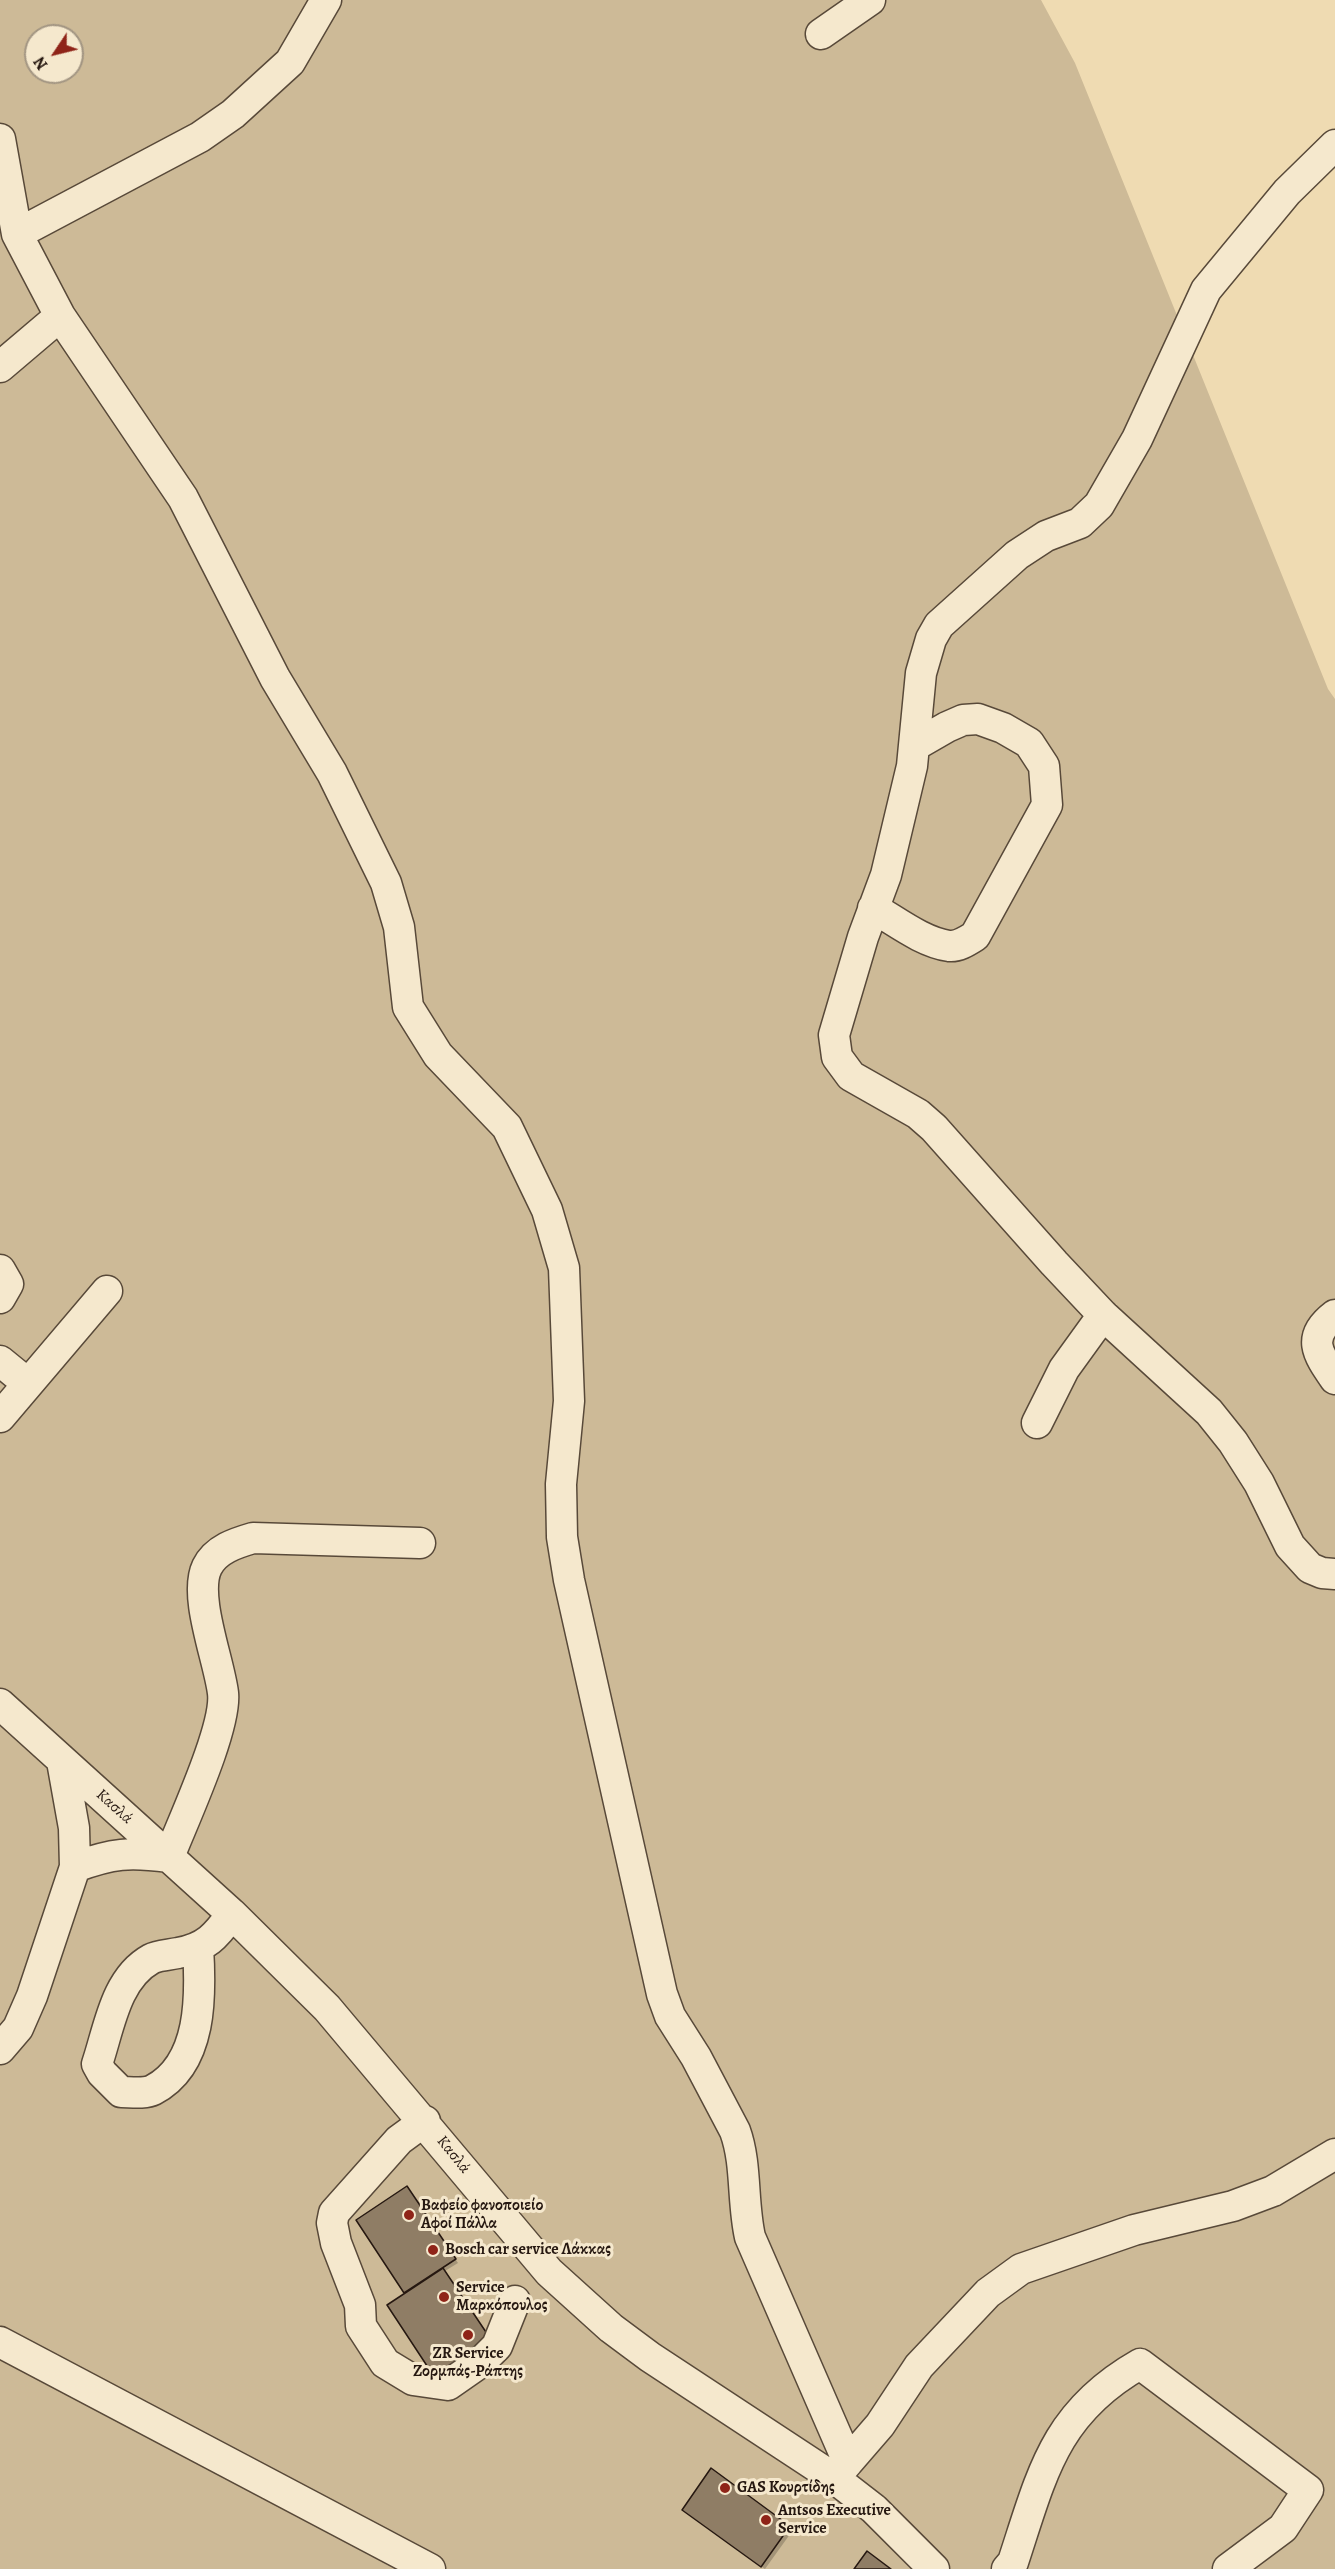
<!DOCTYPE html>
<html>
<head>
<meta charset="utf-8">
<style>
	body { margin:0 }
	#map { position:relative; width:1335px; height:2569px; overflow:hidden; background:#efdbb2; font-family:Alegreya,serif }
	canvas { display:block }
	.north { position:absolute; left:24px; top:24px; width:60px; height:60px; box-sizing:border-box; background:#f5e8cd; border:2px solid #a29582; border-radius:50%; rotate:235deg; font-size:16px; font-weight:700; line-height:24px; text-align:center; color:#261811 }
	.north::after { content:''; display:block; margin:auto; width:21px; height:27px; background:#8f2418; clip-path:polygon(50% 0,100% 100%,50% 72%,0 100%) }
</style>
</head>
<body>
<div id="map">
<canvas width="1335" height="2569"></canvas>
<div class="north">N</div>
</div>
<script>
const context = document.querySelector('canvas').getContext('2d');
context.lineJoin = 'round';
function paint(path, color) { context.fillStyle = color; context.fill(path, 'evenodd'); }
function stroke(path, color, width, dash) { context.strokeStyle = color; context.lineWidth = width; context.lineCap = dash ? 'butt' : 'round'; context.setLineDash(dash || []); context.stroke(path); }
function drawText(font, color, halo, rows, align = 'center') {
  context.font = font + ' Alegreya,serif'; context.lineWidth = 6; context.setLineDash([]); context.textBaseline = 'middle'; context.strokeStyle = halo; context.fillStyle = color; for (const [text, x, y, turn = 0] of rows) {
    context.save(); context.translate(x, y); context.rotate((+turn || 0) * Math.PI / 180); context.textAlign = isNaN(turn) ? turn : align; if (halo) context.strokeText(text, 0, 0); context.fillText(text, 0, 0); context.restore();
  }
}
const green = new Path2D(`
	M 0,0 L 1041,0 L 1075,63 L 1328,689 L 1335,699 L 1335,2569 L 0,2569 ZM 36,36 L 72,36 L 72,72 L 36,72 Z`);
const shadow = new Path2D(`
	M 410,2191 L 458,2263 L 445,2271 L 494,2345 L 406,2294 L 358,2220 Z
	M 711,2470 L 793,2530 L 765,2569 L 687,2513 Z`);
const building = new Path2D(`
	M 407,2186 L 456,2259 L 404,2293 L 356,2220 Z
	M 443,2268 L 492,2341 L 435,2378 L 387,2305 Z
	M 711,2468 L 790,2526 L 761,2567 L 682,2510 Z
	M 867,2551 L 891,2569 L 854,2569 Z`);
const minor = new Path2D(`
	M 821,34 L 870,0
	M 0,139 L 17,234 L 60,316 L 183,498 L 275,678 L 332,773 L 386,883 L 399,927 L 408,1007 L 438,1055 L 507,1127 L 547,1210 L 564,1268 L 569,1401 L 561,1484 L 562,1537 L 569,1580 L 662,1994 L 670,2016 L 696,2057 L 735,2131 C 747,2164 742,2202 750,2237 L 848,2462 L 834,2478
	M 1335,145 L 1287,192 L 1206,290 L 1137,439 L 1099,505 L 1080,523 L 1046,536 L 1017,555 L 939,625 L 931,639 L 921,673 L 912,766 L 886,875 L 863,937 L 834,1035 L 837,1057 L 851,1076 L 918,1114 L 934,1128 L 1054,1263 L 1103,1315 L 1209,1412 L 1233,1442 L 1259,1483 L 1290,1546 L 1310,1568 L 1322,1573 L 1335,1574
	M 17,234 L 200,137 L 233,114 L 290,62 L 326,0
	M 0,367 L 60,316
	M 873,908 C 896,921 922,942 949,946 C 958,947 967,941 975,936 L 1047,805 L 1044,766 L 1029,743 L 1003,728 L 978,719 L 963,720 L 947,727 L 914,746
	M 0,1270 L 8,1284 L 0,1298
	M 1335,1315 C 1306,1337 1317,1353 1335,1379
	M 0,1361 L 27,1383
	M 0,1417 L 107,1291
	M 1037,1423 L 1064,1369 L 1103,1315
	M 0,1704 L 232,1914 L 327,2008 L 549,2272 L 611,2328 L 650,2357 L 834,2478 L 874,2509 L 934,2569
	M 75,1867 C 113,1853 129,1852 169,1857 C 183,1821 227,1727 223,1693 C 219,1660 193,1596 207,1567 C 216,1549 236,1543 253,1538 L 420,1543
	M 198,1947 C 201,1994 203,2064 153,2090 C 145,2094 130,2092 121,2092 L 102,2073 L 97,2064 C 109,2029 115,1979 151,1959 C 158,1955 169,1955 178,1953 C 206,1948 216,1936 232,1914
	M 0,2049 L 18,2028 L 32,1996 L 75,1867 L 74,1828 L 62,1761
	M 425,2121 L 399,2140 L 334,2213 L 332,2223 L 336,2243 L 360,2305 L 361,2326 L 385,2363 L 413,2380 L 448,2385 L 481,2362 L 497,2346 L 515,2301
	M 0,2342 L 430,2569
	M 848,2462 L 880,2425 L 919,2366 L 988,2293 L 1021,2269 L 1134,2230 L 1233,2206 L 1273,2191 L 1335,2154
	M 1007,2569 L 1013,2562 C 1042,2474 1054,2413 1140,2364 L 1308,2490 L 1283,2528 L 1228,2569`);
const markers = [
	[409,2215,6,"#8f2418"],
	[433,2250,6,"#8f2418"],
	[444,2297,6,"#8f2418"],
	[468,2335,6,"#8f2418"],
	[725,2488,6,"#8f2418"],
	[766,2520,6,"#8f2418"]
];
const streetNames = [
	["Κασλά",114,1807,42],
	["Κασλά",453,2155,51]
];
const poiNames = [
	["Βαφείο φανοποιείο",421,2206],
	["Αφοί Πάλλα",421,2224],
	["Bosch car service Λάκκας",445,2250],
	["Service",456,2288],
	["Μαρκόπουλος",456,2306],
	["ZR Service",468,2354,"center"],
	["Ζορμπάς-Ράπτης",468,2372,"center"],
	["GAS Κουρτίδης",737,2488],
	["Antsos Executive",778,2511],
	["Service",778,2529]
];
paint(green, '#cdba97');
paint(shadow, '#0003');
paint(building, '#8f7d65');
stroke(building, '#261811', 1.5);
stroke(minor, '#584939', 33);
stroke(minor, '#f5e8cd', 30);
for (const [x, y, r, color] of markers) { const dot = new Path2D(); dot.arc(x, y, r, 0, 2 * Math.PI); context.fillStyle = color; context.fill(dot); stroke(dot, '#f5e8cd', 2); }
drawText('16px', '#261811', '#f5e8cd', streetNames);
drawText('bold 16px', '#261811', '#f5e8cd', poiNames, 'left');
</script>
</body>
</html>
